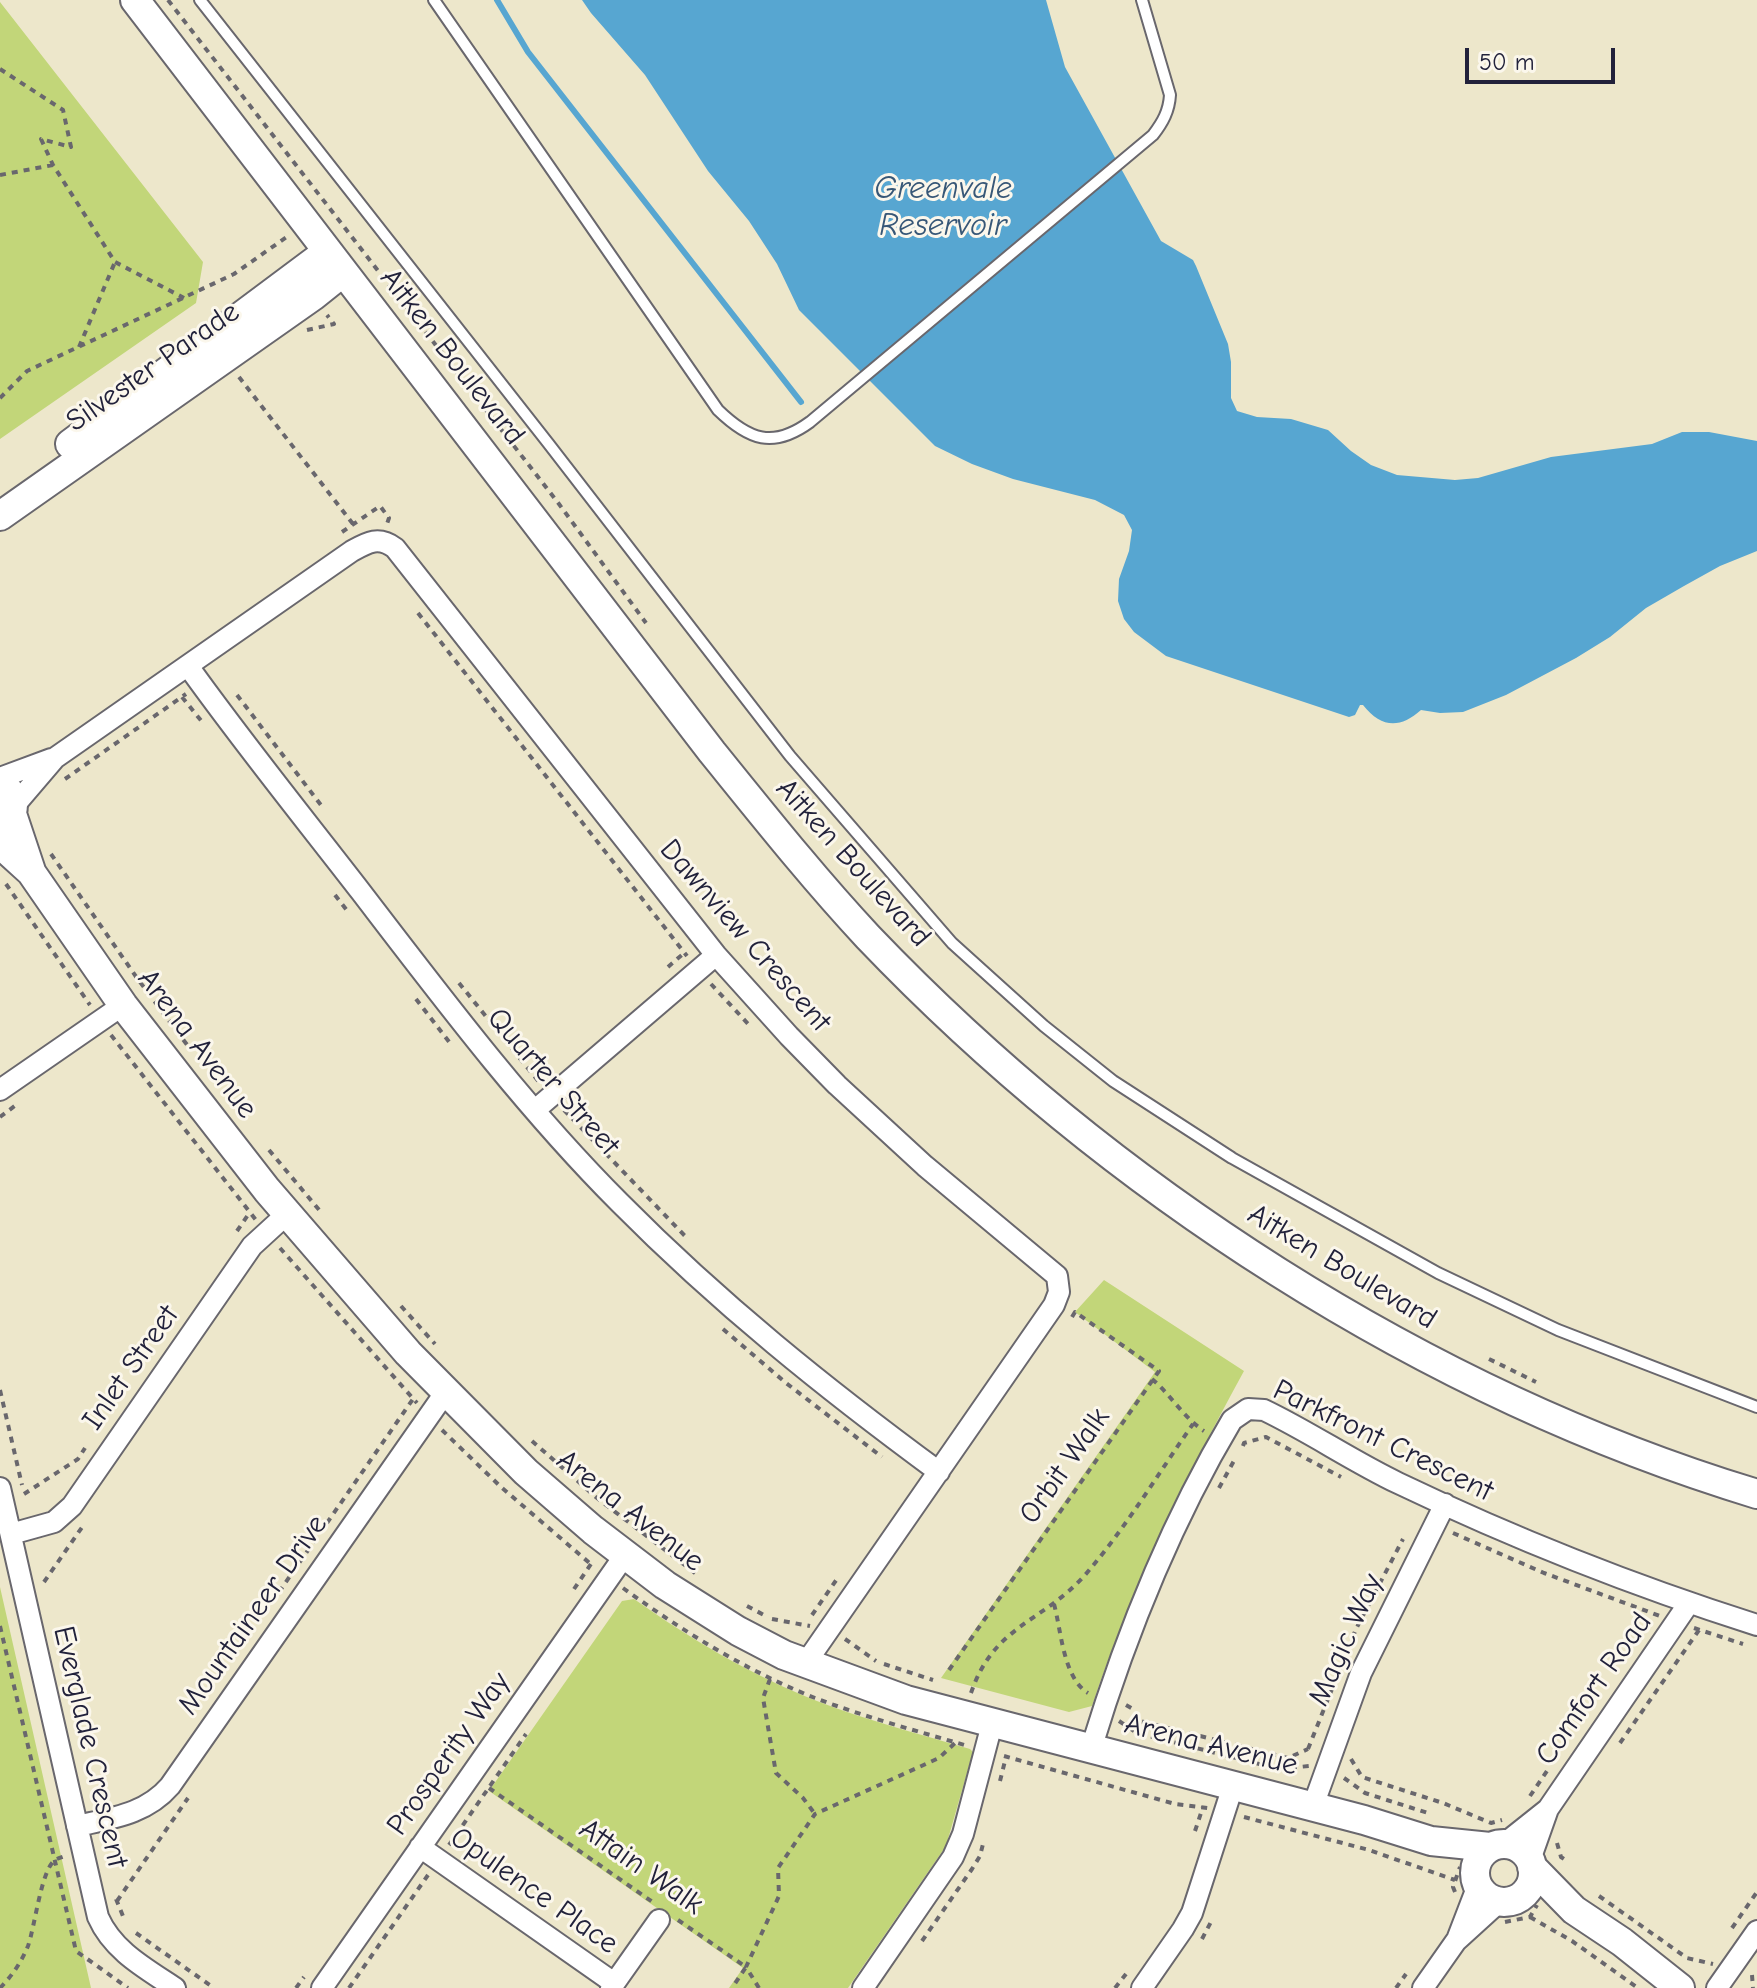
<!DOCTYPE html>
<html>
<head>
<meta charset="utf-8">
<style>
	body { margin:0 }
	#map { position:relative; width:1757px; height:1988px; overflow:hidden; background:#ede7cb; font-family:"Comic Neue",sans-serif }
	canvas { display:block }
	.scale { position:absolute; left:1465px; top:48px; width:150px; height:36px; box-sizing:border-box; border:4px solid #22223b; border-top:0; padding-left:10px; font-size:24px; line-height:28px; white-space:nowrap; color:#22223b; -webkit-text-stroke:6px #fbf7ec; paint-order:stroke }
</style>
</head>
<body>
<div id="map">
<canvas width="1757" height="1988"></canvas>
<div class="scale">50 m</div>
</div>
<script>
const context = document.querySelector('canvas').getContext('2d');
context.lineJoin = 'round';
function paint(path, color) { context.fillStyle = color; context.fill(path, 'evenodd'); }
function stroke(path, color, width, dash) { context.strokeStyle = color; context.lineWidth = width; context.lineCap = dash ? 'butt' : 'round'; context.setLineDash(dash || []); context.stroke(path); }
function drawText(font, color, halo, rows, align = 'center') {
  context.font = font + ' "Comic Neue",sans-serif'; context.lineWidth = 6; context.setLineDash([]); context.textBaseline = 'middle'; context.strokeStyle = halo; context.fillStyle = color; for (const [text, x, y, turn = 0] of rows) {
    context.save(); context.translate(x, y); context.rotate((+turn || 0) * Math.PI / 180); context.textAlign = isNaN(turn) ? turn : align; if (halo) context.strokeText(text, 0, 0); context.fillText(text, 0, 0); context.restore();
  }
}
const green = new Path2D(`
	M 0,2 L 203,262 L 196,303 L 0,439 Z
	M 1104,1280 L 1244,1371 C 1184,1481 1132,1587 1092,1706 L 1069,1712 L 941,1678 L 1155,1372 L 1075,1312 Z
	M 0,1587 L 91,1988 L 0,1988 Z
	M 634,1599 C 692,1640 751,1675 817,1701 C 866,1720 919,1734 970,1749 L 973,1752 L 946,1846 L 848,1988 L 729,1988 L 743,1968 L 489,1791 L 622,1601 Z`);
const water = new Path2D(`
	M 582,0 L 1046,0 L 1065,67 L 1161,241 L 1193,260 L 1196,266 L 1228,344 L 1231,362 L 1231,398 L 1237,411 L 1257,417 L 1291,419 L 1328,430 L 1351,451 L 1371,465 L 1397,475 L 1455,480 L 1478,478 L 1551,457 L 1652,444 L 1682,432 L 1709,432 L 1757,441 L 1757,551 L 1720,566 L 1684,586 L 1646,608 L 1610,637 L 1576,658 L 1506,695 L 1463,712 L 1440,713 L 1421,710 C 1400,729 1381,728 1363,705 L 1360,705 L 1355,715 L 1349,717 L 1166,656 L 1134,632 L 1124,619 L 1118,601 L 1119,579 L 1129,551 L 1132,530 L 1124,515 L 1095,500 L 1013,479 L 972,464 L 935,446 L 799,310 L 777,264 L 749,221 L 708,171 L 645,75 L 591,13 Z`);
const stream = new Path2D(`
	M 497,0 L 528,52 L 801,402`);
const path = new Path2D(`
	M 168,0 L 559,504 L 646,623
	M 0,69 L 63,110 L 71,147 L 41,139 L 53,165 L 115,262 L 184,298
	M 0,175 L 53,165
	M 307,330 L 334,324 L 327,315
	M 79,347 L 115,262
	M 239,377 L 353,524
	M 0,398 L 27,371 L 234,274 L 288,236
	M 342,532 L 380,506 L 389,518 L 387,524
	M 418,613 L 687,956
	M 237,695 L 324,809
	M 182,697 L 203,723
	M 65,779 L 186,694
	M 51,854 L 137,978 L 188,1046
	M 6,884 L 90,1005
	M 335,895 L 349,913
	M 668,967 L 684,953
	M 459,983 L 539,1082
	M 711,984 L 751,1027
	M 416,999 L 450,1043
	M 111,1035 L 256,1220
	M 564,1110 L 685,1236
	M 0,1117 L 16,1105
	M 269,1150 L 320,1211
	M 237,1231 L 250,1212
	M 280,1248 L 417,1403
	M 401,1306 L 435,1344
	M 723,1329 L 786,1383 L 882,1457
	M 1489,1359 L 1536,1382
	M 1152,1379 C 1171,1395 1183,1417 1204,1431
	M 0,1390 L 22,1485
	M 442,1430 L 501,1487 L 593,1566
	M 532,1441 L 597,1498 L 699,1576
	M 1243,1446 L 1244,1443 L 1266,1437 L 1341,1477
	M 1219,1488 L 1236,1457
	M 24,1494 L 78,1459 L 85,1448
	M 1453,1533 L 1544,1573 L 1660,1616
	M 44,1582 L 85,1523
	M 623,1588 C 684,1632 745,1670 815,1698 C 865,1717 917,1731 968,1746
	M 574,1589 L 591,1564
	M 279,1592 L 413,1399
	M 1054,1604 C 1061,1629 1063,1678 1088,1693
	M 747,1606 L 764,1615
	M 812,1615 L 837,1579
	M 772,1619 L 810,1626
	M 0,1626 L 76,1951 L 128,1988
	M 1694,1628 L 1743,1644
	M 845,1639 L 876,1661
	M 884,1664 L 933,1680
	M 949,1670 L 1159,1371 L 1075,1312 L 1072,1317
	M 770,1679 L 763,1698 L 776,1773 L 803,1798 L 815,1814
	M 971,1693 C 994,1625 1042,1623 1085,1575 C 1125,1529 1158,1474 1193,1424
	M 1126,1705 L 1133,1709 L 1140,1721 L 1288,1758 L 1308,1749
	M 1119,1721 L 1137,1733 L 1279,1769 L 1309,1766
	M 1620,1743 L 1699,1630
	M 1308,1749 L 1356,1629 L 1403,1539
	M 1004,1756 L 1175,1804 L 1208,1808
	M 1351,1759 L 1362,1777 L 1443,1803 L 1491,1823 L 1502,1820
	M 1344,1778 L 1365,1793 L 1431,1814
	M 1000,1781 L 1006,1757
	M 489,1788 L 654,1903
	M 1530,1796 L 1547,1771
	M 1244,1817 L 1369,1850 L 1455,1880
	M 1195,1831 L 1203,1807
	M 1557,1843 L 1561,1857 L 1564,1859 L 1562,1863
	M 449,1845 L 526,1734
	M 1455,1892 L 1453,1887 L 1460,1867
	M 1599,1896 L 1687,1958 L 1713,1964
	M 116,1899 L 125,1921
	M 117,1901 L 188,1798
	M 1530,1917 L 1572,1941 L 1638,1988
	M 678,1920 L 746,1967 L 732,1988
	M 1505,1922 L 1530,1917 L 1537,1905
	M 1732,1928 L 1757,1892
	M 136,1933 L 214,1988
	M 1202,1939 L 1213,1918
	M 922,1941 L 972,1869 L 980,1856 L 984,1840
	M 1752,1975 L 1753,1988
	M 0,1988 C 12,1976 22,1961 28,1946 C 35,1926 41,1872 54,1861 C 55,1859 63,1857 65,1856
	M 296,1988 L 304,1977
	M 349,1988 L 428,1875
	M 759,1988 L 746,1967 L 779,1896 L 778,1868 L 815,1814 L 939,1758 L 955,1743
	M 1115,1988 L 1126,1974
	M 1396,1988 L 1406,1974`);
const lane = new Path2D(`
	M 200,0 L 548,443 L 790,756 L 952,943 L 1044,1026 L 1113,1081 L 1232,1158 L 1438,1273 L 1558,1330 L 1757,1407
	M 434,0 L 718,410 C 749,440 773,449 810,422 L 1153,135 C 1163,122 1169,111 1170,95 L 1142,0`);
const street = new Path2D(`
	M 188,666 C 243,743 303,817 361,892 C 443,999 525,1108 620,1203 C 719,1303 826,1389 939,1472
	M 0,778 L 51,759
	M 14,806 L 55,758 L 352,551 C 368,542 379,536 395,548 L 716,955 L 789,1036 L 837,1085 L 925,1166 L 1057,1276 L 1059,1292 L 1054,1305 L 805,1664
	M 0,1090 L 123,1005
	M 535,1110 L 716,955
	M 0,1488 L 98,1917 C 113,1951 145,1968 175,1988
	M 11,1534 L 54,1522 L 72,1506 L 252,1246 L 287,1214
	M 1091,1749 C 1126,1634 1170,1524 1232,1420 L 1248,1409 L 1264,1410 C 1310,1432 1352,1461 1398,1483 C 1515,1539 1634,1586 1757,1625
	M 1313,1806 L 1361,1673 L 1445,1504
	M 77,1826 C 112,1818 146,1814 170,1786 L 445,1393
	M 1504,1844 L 1548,1809
	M 420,1847 L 614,1983
	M 1530,1860 L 1548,1809 L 1689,1603
	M 1458,1937 L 1478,1885
	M 322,1988 L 625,1555
	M 611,1988 L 659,1920
	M 863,1988 L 953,1857 L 963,1834 L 992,1724
	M 1142,1988 L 1183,1929 L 1192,1913 L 1233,1786
	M 1423,1988 L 1456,1941 L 1500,1901
	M 1717,1988 L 1757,1931`);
const secondary = new Path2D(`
	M 135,0 L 712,752 C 763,815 813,878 868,937 C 1108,1188 1424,1393 1757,1494
	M 70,444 L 327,252
	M 0,516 L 313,296 L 343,272
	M 0,782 C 17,795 17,815 1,828
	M 12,814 L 31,871
	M 0,844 L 31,872 L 123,1005 L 267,1190 L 408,1353 L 526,1472 L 593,1530 L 665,1585 L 738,1631 L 784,1655 L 906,1700 L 1364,1820 L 1431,1841 L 1490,1847
	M1475 1873a29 29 0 1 1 58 0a29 29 0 1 1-58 0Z
	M 1532,1867 L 1574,1910 L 1622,1942 L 1680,1988`);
const streetNames = [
	["Aitken Boulevard",452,357,52],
	["Silvester Parade",153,367,-35],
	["Aitken Boulevard",853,863,48],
	["Dawnview Crescent",745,936,49],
	["Arena Avenue",197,1044,53],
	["Quarter Street",553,1082,49],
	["Aitken Boulevard",1342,1267,31],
	["Inlet Street",131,1368,-55],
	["Parkfront Crescent",1383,1441,26],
	["Orbit Walk",1065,1466,-55],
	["Arena Avenue",630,1511,38],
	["Mountaineer Drive",253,1615,-55],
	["Magic Way",1346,1640,-66],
	["Comfort Road",1594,1689,-55],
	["Arena Avenue",1211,1745,14],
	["Everglade Crescent",90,1747,77],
	["Prosperity Way",449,1754,-55],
	["Attain Walk",641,1867,35],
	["Opulence Place",534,1891,35]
];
const waterNames = [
	["Greenvale",943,189],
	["Reservoir",943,226]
];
paint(green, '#c2d679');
paint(water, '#57a6d1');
stroke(stream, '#57a6d1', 6);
stroke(lane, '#69676d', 14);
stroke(street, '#69676d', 24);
stroke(secondary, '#69676d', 32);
stroke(path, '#69676d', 4, [6, 6]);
stroke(lane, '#fff', 10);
stroke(street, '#fff', 20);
stroke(secondary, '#fff', 28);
drawText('30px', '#22223b', '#fbf7ec', streetNames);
drawText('italic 32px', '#375777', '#fbf7ec', waterNames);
</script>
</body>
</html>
